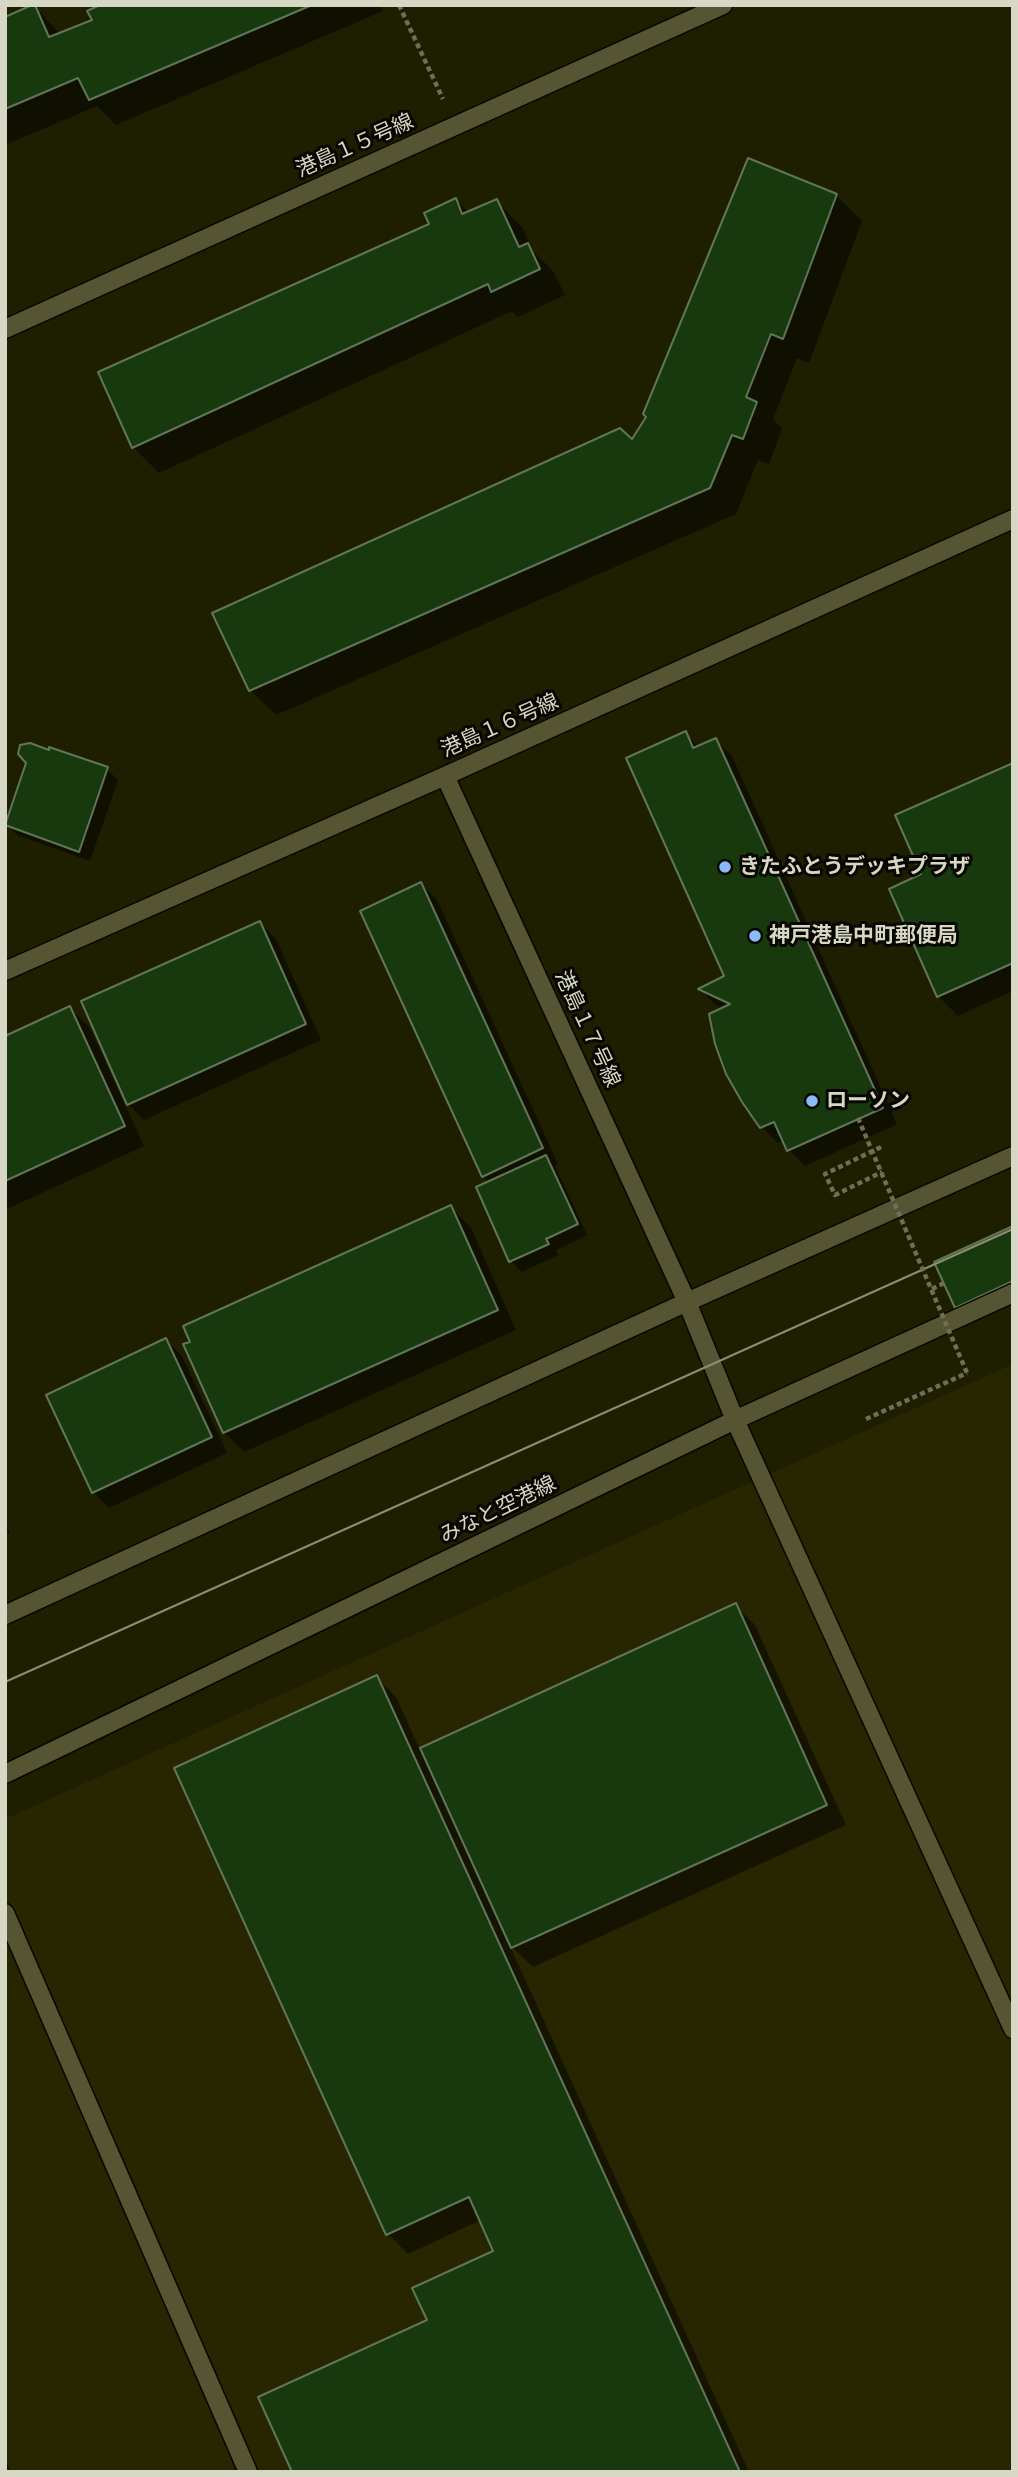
<!DOCTYPE html>
<html>
<head>
<meta charset="utf-8">
<style>
	body { margin:0 }
	#map { position:relative; width:1018px; height:2477px; overflow:hidden; background:#1e1e00; font-family:"PT Sans Narrow",sans-serif }
	canvas { display:block }
	.frame { position:absolute; inset:0; border:7px solid #d6d7c4; pointer-events:none }
</style>
</head>
<body>
<div id="map">
<canvas width="1018" height="2477"></canvas>
<div class="frame"></div>
</div>
<script>
const context = document.querySelector('canvas').getContext('2d');
context.lineJoin = 'round';
function paint(path, color) { context.fillStyle = color; context.fill(path, 'evenodd'); }
function stroke(path, color, width, dash) { context.strokeStyle = color; context.lineWidth = width; context.lineCap = dash ? 'butt' : 'round'; context.setLineDash(dash || []); context.stroke(path); }
function drawText(font, color, halo, rows, align = 'center') {
  context.font = font + ' "PT Sans Narrow","Noto Sans JP",sans-serif'; context.lineWidth = 6; context.setLineDash([]); context.textBaseline = 'middle'; context.strokeStyle = halo; context.fillStyle = color; for (const [text, x, y, turn = 0] of rows) {
    context.save(); context.translate(x, y); context.rotate((+turn || 0) * Math.PI / 180); context.textAlign = isNaN(turn) ? turn : align; if (halo) context.strokeText(text, 0, 0); context.fillText(text, 0, 0); context.restore();
  }
}
const built = new Path2D(`
	M 1013,1364 L 1013,2472 L 5,2472 L 5,1819 Z`);
const shadow = new Path2D(`
	M 104,5 L 381,5 L 383,11 L 116,125 L 97,106 L 5,145 L 5,19 L 34,6 L 61,35 L 95,21 Z
	M 836,195 L 862,221 L 809,363 L 797,358 L 773,419 L 782,429 L 769,464 L 758,460 L 736,514 L 276,715 L 250,690 L 632,442 Z
	M 456,200 L 469,213 L 496,201 L 522,227 L 533,251 L 553,271 L 565,295 L 518,317 L 512,311 L 159,473 L 133,447 L 431,225 Z
	M 685,734 L 699,747 L 716,740 L 732,756 L 897,1124 L 805,1166 L 789,1150 L 784,1140 L 778,1143 L 762,1127 L 743,1101 L 724,1009 L 716,1005 L 701,990 L 726,977 Z
	M 28,762 L 107,769 L 118,780 L 90,861 L 17,835 L 6,824 Z
	M 1013,765 L 1013,991 L 958,1016 L 938,996 L 923,875 Z
	M 421,884 L 437,900 L 558,1164 L 555,1166 L 587,1235 L 556,1250 L 558,1255 L 522,1272 L 511,1261 L 478,1188 L 490,1183 L 483,1176 Z
	M 260,923 L 276,939 L 321,1040 L 144,1120 L 128,1104 Z
	M 70,1008 L 90,1028 L 144,1146 L 5,1210 L 5,1038 Z
	M 451,1207 L 471,1228 L 516,1330 L 244,1452 L 224,1432 Z
	M 1013,1228 L 1013,1304 L 972,1323 L 956,1307 Z
	M 166,1341 L 182,1356 L 227,1453 L 109,1508 L 93,1492 Z
	M 5,1522 L 10,1533 L 5,1535 Z
	M 735,1605 L 755,1625 L 846,1825 L 533,1967 L 509,1944 L 749,2472 L 294,2472 L 429,2320 L 496,2252 L 481,2220 L 408,2254 L 388,2234 L 376,1677 L 396,1697 L 420,1750 Z
	M 5,2456 L 10,2472 L 5,2472 Z`);
const building = new Path2D(`
	M 32,5 L 35,5 L 49,37 L 92,20 L 87,11 L 100,5 L 312,5 L 89,100 L 78,78 L 5,109 L 5,17 Z
	M 748,158 L 837,194 L 783,339 L 771,334 L 746,397 L 757,402 L 743,439 L 732,435 L 710,488 L 249,691 L 212,613 L 620,428 L 632,439 L 646,417 L 643,414 Z
	M 456,198 L 462,214 L 497,199 L 519,247 L 528,243 L 540,269 L 491,292 L 488,284 L 132,448 L 98,372 L 429,224 L 424,213 Z
	M 686,731 L 693,748 L 716,738 L 883,1108 L 787,1151 L 774,1122 L 760,1128 L 742,1102 L 726,1074 L 715,1044 L 709,1014 L 730,1004 L 698,989 L 724,976 L 626,758 Z
	M 30,743 L 49,750 L 49,747 L 108,767 L 79,852 L 5,825 L 26,763 L 18,754 L 20,745 Z
	M 1013,763 L 1013,963 L 937,997 L 889,889 L 921,874 L 895,815 Z
	M 421,882 L 543,1148 L 482,1177 L 360,911 Z
	M 260,921 L 306,1024 L 127,1105 L 81,1001 Z
	M 70,1006 L 125,1126 L 5,1181 L 5,1036 Z
	M 546,1155 L 578,1224 L 546,1239 L 549,1244 L 509,1262 L 476,1187 Z
	M 451,1205 L 498,1310 L 223,1433 L 183,1344 L 190,1342 L 183,1326 Z
	M 1013,1226 L 1013,1281 L 955,1308 L 934,1262 Z
	M 166,1338 L 212,1437 L 92,1493 L 46,1395 Z
	M 736,1603 L 827,1805 L 511,1948 L 420,1748 Z
	M 377,1675 L 740,2472 L 292,2472 L 258,2397 L 427,2320 L 412,2288 L 493,2251 L 469,2197 L 386,2235 L 174,1768 Z`);
const path = new Path2D(`
	M 399,5 L 443,99
	M 881,1147 L 825,1174 L 835,1195 L 882,1172
	M 932,1289 L 944,1283
	M 866,1419 L 967,1373`);
const secondary = new Path2D(`
	M 5,329 L 723,5
	M 445,776 L 687,1302 L 735,1420 L 1013,2029
	M 5,971 L 445,776 L 1013,519
	M 5,1615 L 687,1302 L 1013,1156
	M 5,1774 L 735,1420 L 1013,1293
	M 5,1913 L 248,2472`);
const tram = new Path2D(`
	M 5,1682 L 1013,1229`);
const pathBridge = new Path2D(`
	M 858,1118 L 967,1373`);
const markers = [
	[725,867,7,"#89bafc"],
	[755,936,7,"#89bafc"],
	[812,1101,7,"#89bafc"]
];
const streetNames = [
	["港島１５号線",355,146,-24],
	["港島１６号線",500,726,-24],
	["港島１７号線",587,1029,65],
	["みなと空港線",498,1510,-26]
];
const poiNames = [
	["きたふとうデッキプラザ",739,867],
	["神戸港島中町郵便局",769,936],
	["ローソン",826,1101]
];
paint(built, '#272600');
paint(shadow, '#0007');
paint(building, '#18390d');
stroke(building, '#607559', 2);
stroke(secondary, '#080700', 21);
stroke(path, '#6f6f56', 4.5, [5, 3.5]);
stroke(secondary, '#555534', 18);
stroke(tram, '#8d8d76', 2);
stroke(pathBridge, '#6f6f56', 4.5, [5, 3.5]);
for (const [x, y, r, color] of markers) { const dot = new Path2D(); dot.arc(x, y, r, 0, 2 * Math.PI); context.fillStyle = color; context.fill(dot); stroke(dot, '#070700', 2.5); }
drawText('21px', '#d6d7c4', '#070700', streetNames);
drawText('bold 21px', '#d6d7c4', '#070700', poiNames, 'left');
</script>
</body>
</html>
